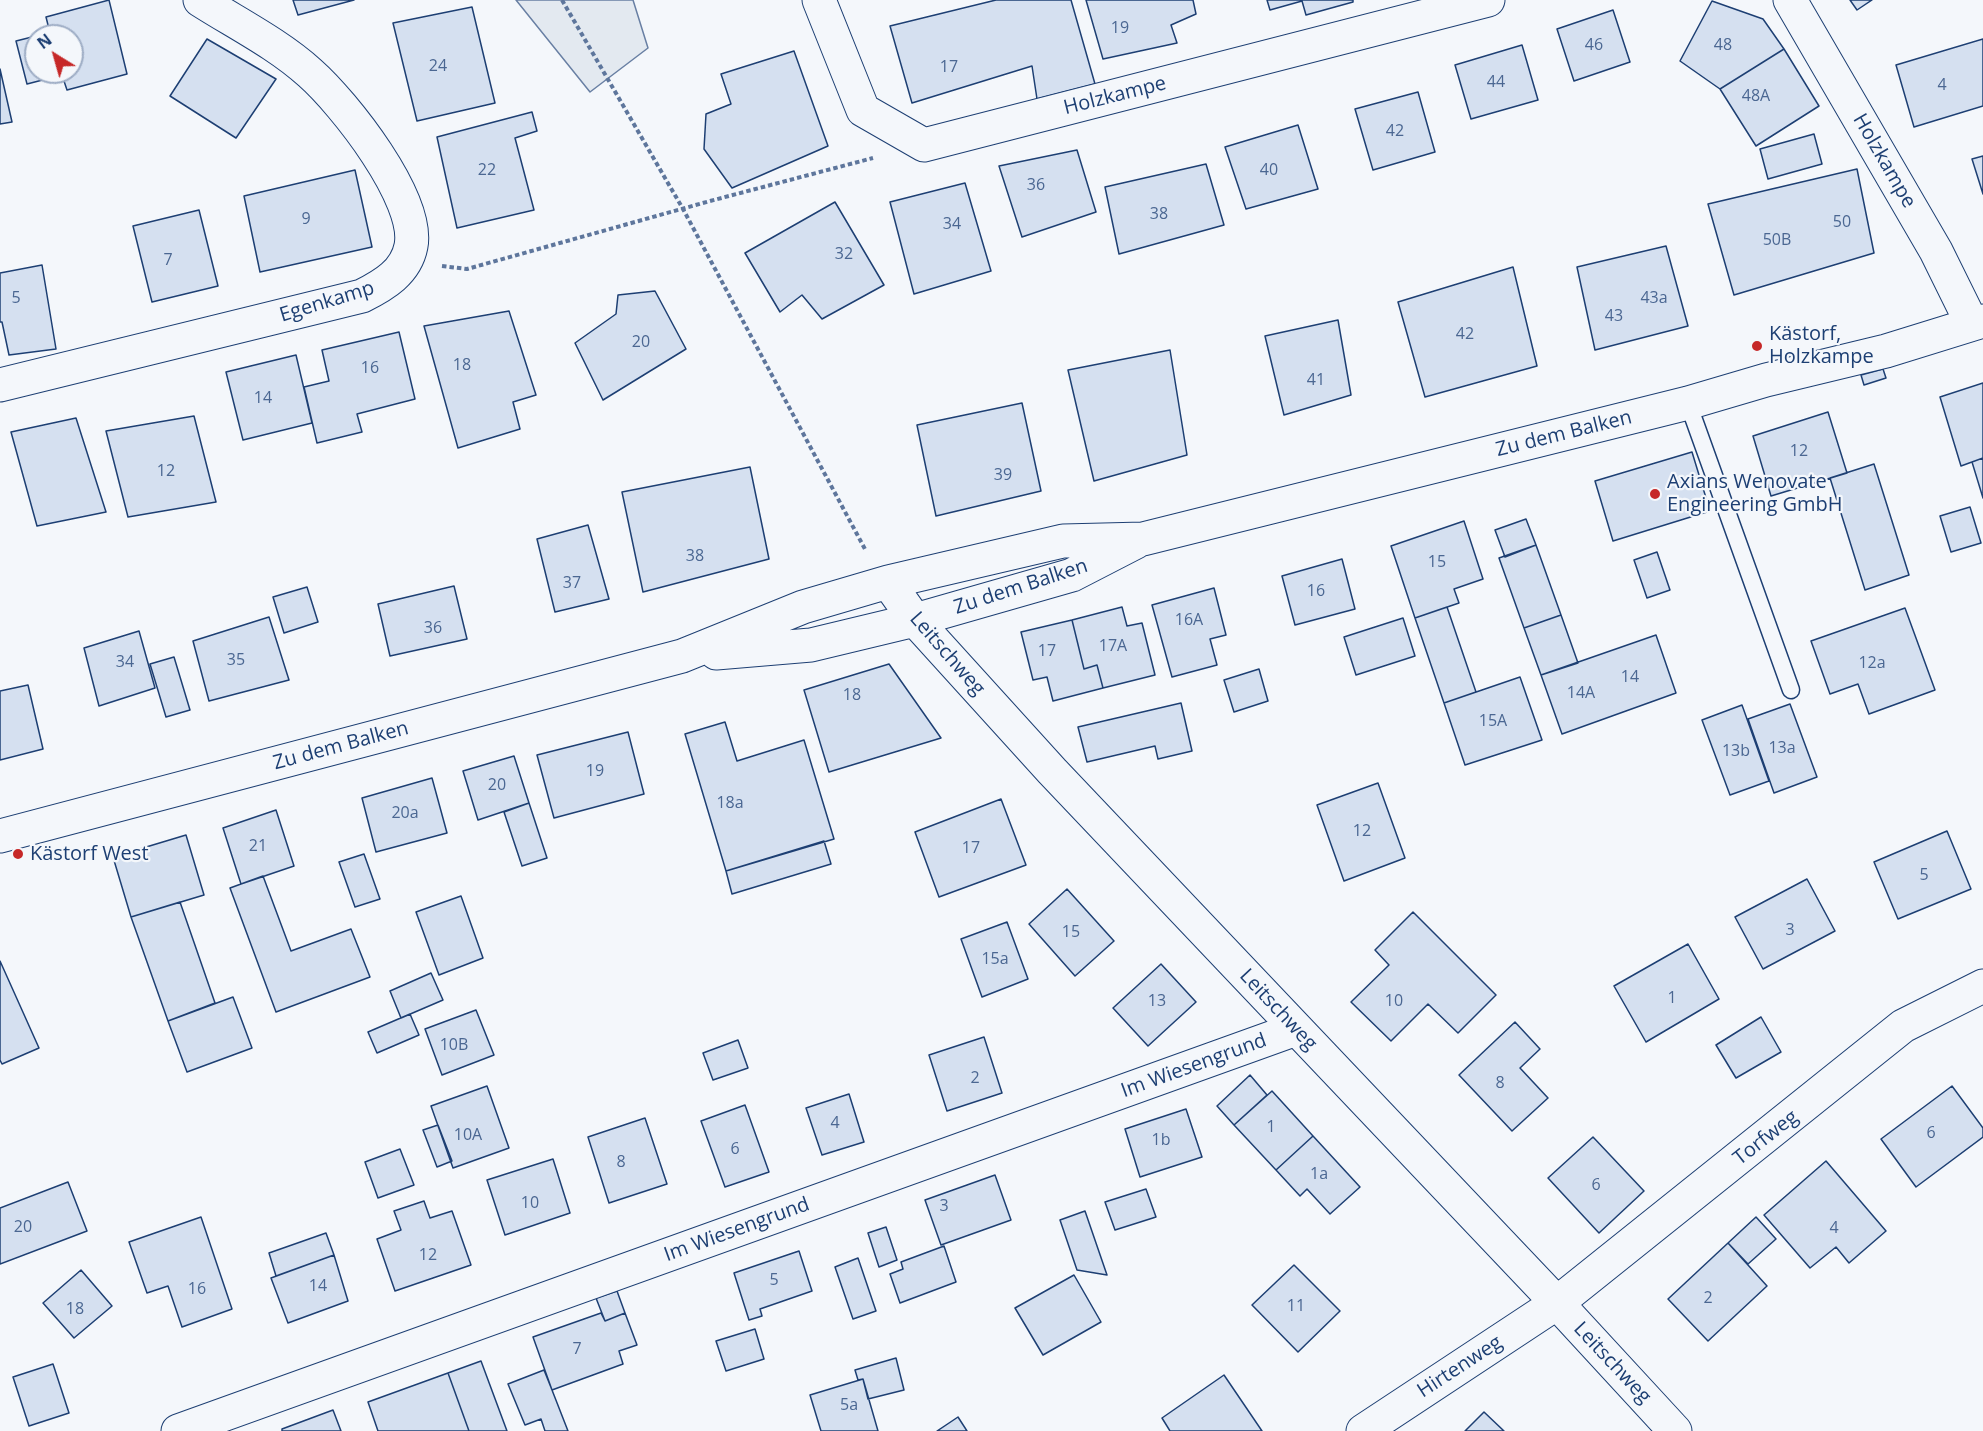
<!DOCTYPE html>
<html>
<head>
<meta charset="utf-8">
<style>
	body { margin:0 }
	#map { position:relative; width:1983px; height:1431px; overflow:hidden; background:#f4f7fb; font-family:"Open Sans",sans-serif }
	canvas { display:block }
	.north { position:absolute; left:24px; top:24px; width:60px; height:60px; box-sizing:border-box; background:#f4f7fb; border:2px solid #9eadc5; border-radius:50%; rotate:323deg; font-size:16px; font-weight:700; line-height:24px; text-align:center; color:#1d3f73 }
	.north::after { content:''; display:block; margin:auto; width:21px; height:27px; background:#c62828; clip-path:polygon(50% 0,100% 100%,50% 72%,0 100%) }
</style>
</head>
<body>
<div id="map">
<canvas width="1983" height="1431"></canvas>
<div class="north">N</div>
</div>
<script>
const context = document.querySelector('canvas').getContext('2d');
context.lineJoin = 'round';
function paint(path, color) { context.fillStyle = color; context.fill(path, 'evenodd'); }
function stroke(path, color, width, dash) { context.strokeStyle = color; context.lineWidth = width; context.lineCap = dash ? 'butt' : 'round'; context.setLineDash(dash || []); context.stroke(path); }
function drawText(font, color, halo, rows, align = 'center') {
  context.font = font + ' "Open Sans",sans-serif'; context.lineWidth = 4.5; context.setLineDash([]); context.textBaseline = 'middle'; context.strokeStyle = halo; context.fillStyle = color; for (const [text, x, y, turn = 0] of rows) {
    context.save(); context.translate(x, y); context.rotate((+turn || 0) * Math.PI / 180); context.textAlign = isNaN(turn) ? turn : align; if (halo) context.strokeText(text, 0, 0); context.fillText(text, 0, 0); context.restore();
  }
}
const green = new Path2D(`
	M 516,0 L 633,0 L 648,48 L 590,92 Z`);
const building = new Path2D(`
	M 109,0 L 127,74 L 67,90 L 62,75 L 27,84 L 16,41 L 36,36 L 36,72 L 72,72 L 72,36 L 38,36 L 50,33 L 46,17 Z
	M 293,0 L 354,0 L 298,15 Z
	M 996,0 L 1071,0 L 1095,84 L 1037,99 L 1032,66 L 912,103 L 890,26 Z
	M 1086,0 L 1193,0 L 1196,14 L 1171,25 L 1177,43 L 1103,59 Z
	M 1267,0 L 1353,0 L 1353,2 L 1306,15 L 1302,1 L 1270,10 Z
	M 1850,0 L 1872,0 L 1857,10 Z
	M 1712,1 L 1763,19 L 1784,49 L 1720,89 L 1680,61 Z
	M 472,7 L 495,103 L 417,121 L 393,23 Z
	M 1613,10 L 1630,62 L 1574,81 L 1557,29 Z
	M 207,39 L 276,79 L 236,138 L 170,96 Z
	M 1983,39 L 1983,106 L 1914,127 L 1896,65 Z
	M 1522,45 L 1538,100 L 1471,119 L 1455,65 Z
	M 1784,49 L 1819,106 L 1756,146 L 1720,89 Z
	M 794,51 L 828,146 L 732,188 L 704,149 L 706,114 L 731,104 L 721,74 Z
	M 0,69 L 12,122 L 0,124 Z
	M 1418,92 L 1435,152 L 1373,170 L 1355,109 Z
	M 532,112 L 537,131 L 515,138 L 534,210 L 457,228 L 437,137 Z
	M 1298,125 L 1318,189 L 1246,209 L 1225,147 Z
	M 1814,134 L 1822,164 L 1768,179 L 1760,149 Z
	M 1077,150 L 1096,212 L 1022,237 L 999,166 Z
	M 1983,156 L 1983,194 L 1972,159 Z
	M 1206,164 L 1224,225 L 1119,254 L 1105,187 Z
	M 1857,169 L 1874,253 L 1734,295 L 1708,204 Z
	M 355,170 L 372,247 L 260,272 L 244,196 Z
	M 965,183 L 991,271 L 914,294 L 890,202 Z
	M 835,202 L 884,285 L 822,319 L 802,295 L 780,312 L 745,253 Z
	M 199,210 L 218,286 L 152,302 L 133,226 Z
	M 1666,246 L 1688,326 L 1595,350 L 1577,267 Z
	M 42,265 L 56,349 L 9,355 L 2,322 L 0,322 L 0,273 Z
	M 1513,267 L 1537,366 L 1425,397 L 1398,302 Z
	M 655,291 L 686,349 L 603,400 L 575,343 L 616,314 L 618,295 Z
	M 509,311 L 536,395 L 513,402 L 520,429 L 458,448 L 424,326 Z
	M 1338,320 L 1351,395 L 1284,415 L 1265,336 Z
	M 399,332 L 415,399 L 357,414 L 362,432 L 317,443 L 304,387 L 329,381 L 322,350 Z
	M 1170,350 L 1187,455 L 1094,481 L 1068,370 Z
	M 296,355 L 312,423 L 243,440 L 226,372 Z
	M 1883,369 L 1886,378 L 1864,385 L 1861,375 Z
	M 1983,383 L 1983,458 L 1961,466 L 1940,397 Z
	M 1022,403 L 1041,491 L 936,516 L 917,425 Z
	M 1828,412 L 1847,473 L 1771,496 L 1753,436 Z
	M 194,416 L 216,502 L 128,517 L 106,431 Z
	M 76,418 L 106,512 L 37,526 L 11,432 Z
	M 1692,452 L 1710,511 L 1613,541 L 1595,481 Z
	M 1983,458 L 1983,498 L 1972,462 Z
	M 1874,464 L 1909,575 L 1865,590 L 1830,478 Z
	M 750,467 L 769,559 L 643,592 L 622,492 Z
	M 1970,507 L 1981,543 L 1951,552 L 1940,516 Z
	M 1526,519 L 1536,545 L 1505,557 L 1495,530 Z
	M 1464,521 L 1483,579 L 1454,589 L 1459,603 L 1415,618 L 1391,546 Z
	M 588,525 L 609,599 L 555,612 L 537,539 Z
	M 1536,545 L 1561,615 L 1524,628 L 1499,558 Z
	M 1657,552 L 1670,590 L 1647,598 L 1634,560 Z
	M 1342,559 L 1355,609 L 1295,625 L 1282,576 Z
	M 454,586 L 467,639 L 390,656 L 378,604 Z
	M 307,587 L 318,622 L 284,633 L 273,597 Z
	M 1214,588 L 1226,635 L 1210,639 L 1217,665 L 1172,677 L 1152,605 Z
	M 1122,607 L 1127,626 L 1142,623 L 1155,675 L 1103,688 L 1097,665 L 1084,669 L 1072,620 Z
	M 1447,607 L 1476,692 L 1444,703 L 1415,618 Z
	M 1905,608 L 1935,690 L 1869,714 L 1858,684 L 1830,694 L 1811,641 Z
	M 1561,615 L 1578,663 L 1541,675 L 1524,628 Z
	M 269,617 L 289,680 L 209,701 L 193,641 Z
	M 1403,618 L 1415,656 L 1356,675 L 1344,637 Z
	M 1072,620 L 1084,669 L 1097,665 L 1103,688 L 1053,701 L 1047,677 L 1033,680 L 1021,632 Z
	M 139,631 L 155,688 L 99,706 L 84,648 Z
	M 1656,635 L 1676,693 L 1562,734 L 1541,675 Z
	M 174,657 L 190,710 L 166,717 L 150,664 Z
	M 889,664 L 941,738 L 829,772 L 804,690 Z
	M 1259,669 L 1268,701 L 1234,712 L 1224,680 Z
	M 1520,677 L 1542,740 L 1465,765 L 1444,703 Z
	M 28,685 L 43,749 L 0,760 L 0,691 Z
	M 1181,703 L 1192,751 L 1158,759 L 1155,746 L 1087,762 L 1078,727 Z
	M 1790,704 L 1817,777 L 1774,793 L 1748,719 Z
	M 1742,705 L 1769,781 L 1730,795 L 1702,720 Z
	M 725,722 L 737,761 L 804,740 L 834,839 L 726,871 L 685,734 Z
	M 628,732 L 644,794 L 554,818 L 537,755 Z
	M 514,756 L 529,803 L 478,820 L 463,771 Z
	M 432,778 L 447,833 L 376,852 L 362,798 Z
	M 1378,783 L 1405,858 L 1344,881 L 1317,805 Z
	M 1001,799 L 1026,865 L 939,897 L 915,832 Z
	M 529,803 L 547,858 L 522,866 L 504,812 Z
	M 276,810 L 294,866 L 241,884 L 223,828 Z
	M 1947,831 L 1971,889 L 1898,919 L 1874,862 Z
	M 186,835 L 204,895 L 131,917 L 113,857 Z
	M 824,841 L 831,864 L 732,894 L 726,871 Z
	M 364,854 L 380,899 L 355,907 L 339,862 Z
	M 263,876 L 291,951 L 351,929 L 370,977 L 276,1012 L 230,888 Z
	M 1807,879 L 1835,931 L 1763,969 L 1735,917 Z
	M 1067,889 L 1114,941 L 1075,976 L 1029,924 Z
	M 461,896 L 483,958 L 439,975 L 416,912 Z
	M 180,902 L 215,1003 L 168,1021 L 131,917 Z
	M 1413,912 L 1496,995 L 1458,1033 L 1428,1004 L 1391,1041 L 1351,1002 L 1389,965 L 1375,950 Z
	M 1007,922 L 1028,979 L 982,997 L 961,939 Z
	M 1688,944 L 1719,999 L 1646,1042 L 1614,986 Z
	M 0,961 L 39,1048 L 2,1064 L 0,1060 Z
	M 1161,964 L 1196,1002 L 1148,1046 L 1113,1008 Z
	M 431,973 L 443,1000 L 401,1018 L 390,991 Z
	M 233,997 L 252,1048 L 187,1072 L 168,1021 Z
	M 476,1010 L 494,1055 L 442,1075 L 425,1029 Z
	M 410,1014 L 419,1035 L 377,1053 L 368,1032 Z
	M 1761,1017 L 1781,1052 L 1736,1078 L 1716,1045 Z
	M 1515,1022 L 1540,1049 L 1520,1068 L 1548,1098 L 1512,1131 L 1459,1075 Z
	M 984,1037 L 1002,1093 L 947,1111 L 929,1055 Z
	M 738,1040 L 748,1068 L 713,1080 L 703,1053 Z
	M 1250,1075 L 1267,1095 L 1234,1125 L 1217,1106 Z
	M 487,1086 L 509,1148 L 453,1168 L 431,1106 Z
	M 1952,1086 L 1983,1128 L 1983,1137 L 1916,1187 L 1881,1139 Z
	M 1272,1091 L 1313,1136 L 1276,1170 L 1234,1125 Z
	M 849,1094 L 864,1142 L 822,1155 L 806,1108 Z
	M 745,1105 L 769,1172 L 725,1187 L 701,1121 Z
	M 1186,1109 L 1202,1157 L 1140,1177 L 1125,1129 Z
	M 645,1118 L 667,1184 L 609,1203 L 588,1137 Z
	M 438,1125 L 452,1161 L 437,1167 L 423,1130 Z
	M 1313,1136 L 1360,1187 L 1330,1214 L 1307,1189 L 1300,1196 L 1276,1170 Z
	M 1593,1137 L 1644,1191 L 1599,1233 L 1548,1178 Z
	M 400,1149 L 414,1185 L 378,1198 L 365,1162 Z
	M 553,1159 L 570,1213 L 505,1235 L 487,1180 Z
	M 1826,1161 L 1886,1231 L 1849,1263 L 1836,1247 L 1810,1268 L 1764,1215 Z
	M 995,1175 L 1011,1220 L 941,1245 L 925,1200 Z
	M 68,1182 L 87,1231 L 0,1264 L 0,1208 Z
	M 1146,1189 L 1156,1217 L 1115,1230 L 1105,1202 Z
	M 424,1201 L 430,1218 L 452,1211 L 471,1265 L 395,1291 L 377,1239 L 401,1230 L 394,1211 Z
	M 1085,1211 L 1107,1275 L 1077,1270 L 1060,1220 Z
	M 201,1217 L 232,1309 L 182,1327 L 168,1286 L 147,1293 L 129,1242 Z
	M 1756,1217 L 1776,1239 L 1748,1264 L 1728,1243 Z
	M 886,1227 L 897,1260 L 879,1267 L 868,1233 Z
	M 326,1233 L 334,1255 L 276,1276 L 269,1253 Z
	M 1728,1243 L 1767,1286 L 1708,1341 L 1668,1299 Z
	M 944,1246 L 956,1282 L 900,1303 L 890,1274 L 903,1269 L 901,1262 Z
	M 799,1251 L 812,1291 L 760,1309 L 762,1316 L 749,1320 L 734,1273 Z
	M 334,1255 L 348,1301 L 288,1323 L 271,1278 Z
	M 858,1258 L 876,1311 L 853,1319 L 835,1267 Z
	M 1294,1265 L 1340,1311 L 1298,1352 L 1252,1305 Z
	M 81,1270 L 112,1306 L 74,1338 L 43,1303 Z
	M 1074,1275 L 1101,1322 L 1043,1355 L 1015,1308 Z
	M 617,1291 L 625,1313 L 605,1321 L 596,1298 Z
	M 601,1313 L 605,1321 L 625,1313 L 637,1345 L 619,1351 L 623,1364 L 552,1390 L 533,1337 Z
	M 755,1329 L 764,1359 L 726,1371 L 716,1341 Z
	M 896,1358 L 904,1390 L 868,1399 L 863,1379 L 858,1380 L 855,1370 Z
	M 481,1361 L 507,1431 L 469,1431 L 448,1373 Z
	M 53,1364 L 69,1413 L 29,1426 L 13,1377 Z
	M 544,1370 L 552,1390 L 568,1431 L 545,1431 L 541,1419 L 525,1425 L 508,1384 Z
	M 448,1373 L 469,1431 L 378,1431 L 368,1402 Z
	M 1224,1375 L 1262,1431 L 1170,1431 L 1162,1418 Z
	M 863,1379 L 878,1431 L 821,1431 L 810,1395 Z
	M 333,1410 L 341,1431 L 282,1431 L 282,1429 Z
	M 1484,1412 L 1504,1431 L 1465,1431 Z
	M 958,1417 L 967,1431 L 937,1431 Z`);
const path = new Path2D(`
	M 562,0 L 683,209 L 866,551
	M 442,266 L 467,269 L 710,201 L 873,158`);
const lane = new Path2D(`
	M 1688,403 L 1791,690`);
const street = new Path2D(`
	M 819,0 L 863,110 L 924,145 L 1488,0
	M 1790,0 L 1936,251 L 1972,324
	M 0,385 L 362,296 C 384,285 406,272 411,246 C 420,199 344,103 310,73 C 278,44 236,23 200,0
	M 888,582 L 915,620 L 1052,771 L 1557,1303 L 1675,1431
	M 716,653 L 811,645 L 915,620 L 1072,575 L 1136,542
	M 0,836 L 682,656 L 803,607 L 888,582 L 1063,541 L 1143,539 L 1688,403 L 1766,380 L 1886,351 L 1983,321
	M 178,1431 L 1296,1029
	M 1363,1431 L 1557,1303 L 1903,1026 L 1983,986`);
const markers = [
	[1757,346,6,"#c62828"],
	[1655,494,6,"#c62828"],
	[18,854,6,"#c62828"]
];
const numberNames = [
	["19",1120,28],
	["46",1594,45],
	["48",1723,45],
	["24",438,66],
	["17",949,67],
	["44",1496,82],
	["4",1942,85],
	["48A",1756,96],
	["42",1395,131],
	["22",487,170],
	["40",1269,170],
	["36",1036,185],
	["38",1159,214],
	["9",306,219],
	["50",1842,222],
	["34",952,224],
	["50B",1777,240],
	["32",844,254],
	["7",168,260],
	["5",16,298],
	["43a",1654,298],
	["43",1614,316],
	["42",1465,334],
	["20",641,342],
	["18",462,365],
	["16",370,368],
	["41",1316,380],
	["14",263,398],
	["12",1799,451],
	["12",166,471],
	["39",1003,475],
	["38",695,556],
	["15",1437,562],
	["37",572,583],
	["16",1316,591],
	["16A",1189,620],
	["36",433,628],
	["17A",1113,646],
	["17",1047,651],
	["35",236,660],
	["34",125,662],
	["12a",1872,663],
	["14",1630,677],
	["14A",1581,693],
	["18",852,695],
	["15A",1493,721],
	["13a",1782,748],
	["13b",1736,751],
	["19",595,771],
	["20",497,785],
	["18a",730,803],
	["20a",405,813],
	["12",1362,831],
	["21",258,846],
	["17",971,848],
	["5",1924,875],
	["3",1790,930],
	["15",1071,932],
	["15a",995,959],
	["1",1672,998],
	["13",1157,1001],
	["10",1394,1001],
	["10B",454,1045],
	["2",975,1078],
	["8",1500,1083],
	["4",835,1123],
	["1",1271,1127],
	["6",1931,1133],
	["10A",468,1135],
	["1b",1161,1140],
	["6",735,1149],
	["8",621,1162],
	["1a",1319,1174],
	["6",1596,1185],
	["10",530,1203],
	["3",944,1206],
	["20",23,1227],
	["4",1834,1228],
	["12",428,1255],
	["5",774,1280],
	["14",318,1286],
	["16",197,1289],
	["2",1708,1298],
	["11",1296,1306],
	["18",75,1309],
	["7",577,1349],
	["5a",849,1405]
];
const streetNames = [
	["Holzkampe",1115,96,-14],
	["Holzkampe",1884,161,60],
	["Egenkamp",327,302,-17],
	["Zu dem Balken",1564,434,-14],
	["Zu dem Balken",1021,587,-18],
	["Leitschweg",947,654,49],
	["Zu dem Balken",341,746,-15],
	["Leitschweg",1278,1010,47],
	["Im Wiesengrund",1194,1066,-20],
	["Torfweg",1766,1138,-38],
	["Im Wiesengrund",737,1230,-20],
	["Leitschweg",1612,1363,47],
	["Hirtenweg",1460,1367,-33]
];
const poiNames = [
	["Kästorf,",1769,334],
	["Holzkampe",1769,357],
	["Axians Wenovate",1667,482],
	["Engineering GmbH",1667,505],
	["Kästorf West",30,854]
];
paint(green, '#e3e9f0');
stroke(green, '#687fa3', 1.5);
paint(building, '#d5e0f0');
stroke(building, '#1d3f73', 1.5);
stroke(lane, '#1d3f73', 19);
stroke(street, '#1d3f73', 35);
stroke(path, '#5e769c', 4, [4.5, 3]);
stroke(lane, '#f4f7fb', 16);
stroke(street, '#f4f7fb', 33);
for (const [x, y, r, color] of markers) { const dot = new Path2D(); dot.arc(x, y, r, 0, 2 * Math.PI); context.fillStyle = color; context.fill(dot); stroke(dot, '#f4f7fb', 2); }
drawText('16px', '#4b6792', null, numberNames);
drawText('20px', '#1d3f73', '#f4f7fb', streetNames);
drawText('20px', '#1d3f73', '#f4f7fb', poiNames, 'left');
</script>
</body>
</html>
